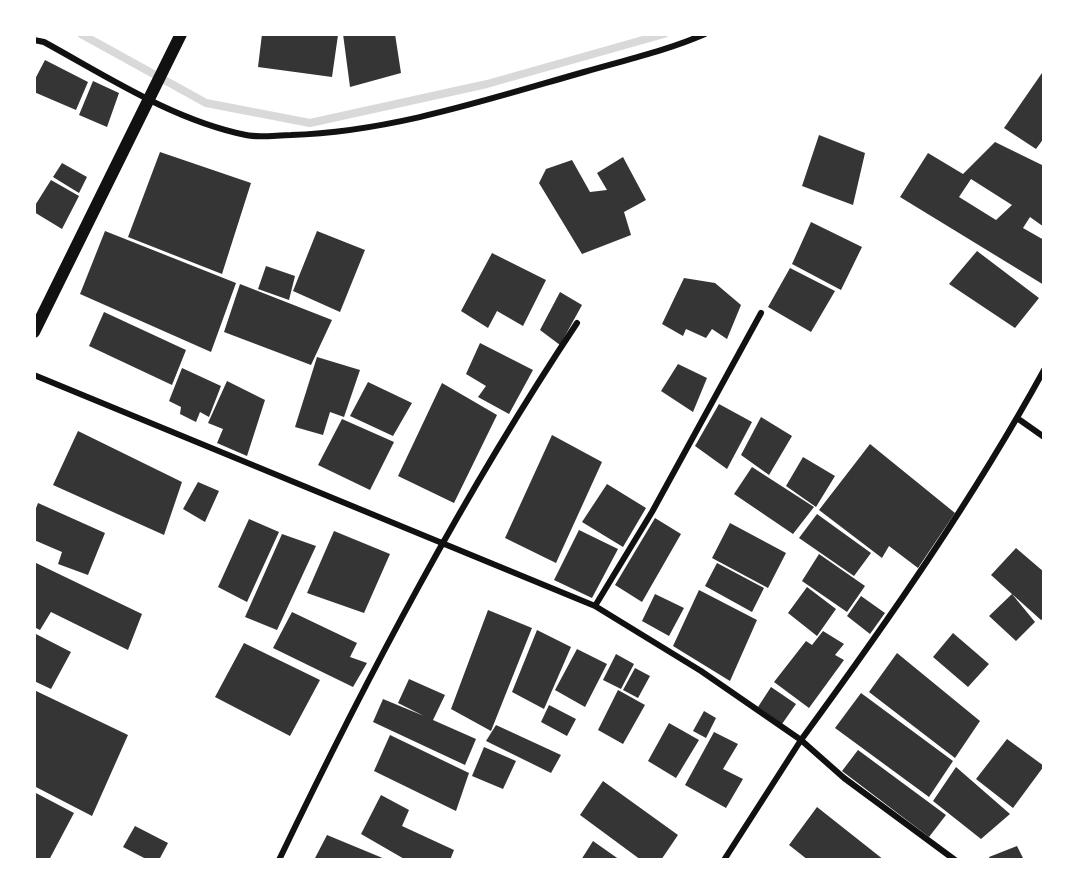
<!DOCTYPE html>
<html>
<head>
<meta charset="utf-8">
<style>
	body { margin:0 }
	#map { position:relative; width:1078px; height:894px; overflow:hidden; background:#fff; font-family:Helvetica,sans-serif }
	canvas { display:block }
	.frame { position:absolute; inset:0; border:36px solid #fff; pointer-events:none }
</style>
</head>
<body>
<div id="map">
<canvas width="1078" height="894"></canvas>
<div class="frame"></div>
</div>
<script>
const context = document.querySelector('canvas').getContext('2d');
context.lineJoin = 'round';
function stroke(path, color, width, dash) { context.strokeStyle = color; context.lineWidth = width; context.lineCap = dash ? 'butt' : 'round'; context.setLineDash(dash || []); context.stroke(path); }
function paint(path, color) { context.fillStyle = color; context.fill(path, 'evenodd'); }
const stream = new Path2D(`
	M 81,34 L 206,103 L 310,123 L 487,84 L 664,34`);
const building = new Path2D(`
	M 262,34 L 338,35 L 332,77 L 258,67 Z
	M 343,34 L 395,34 L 401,73 L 350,87 Z
	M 45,60 L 88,82 L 76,110 L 34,92 L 34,81 Z
	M 1044,70 L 1044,138 L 1036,149 L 1004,128 Z
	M 93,81 L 119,93 L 107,127 L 79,115 Z
	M 819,135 L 865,153 L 853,205 L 802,186 Z
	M 995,142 L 1044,166 L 1044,227 L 1030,217 L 1023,228 L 1044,240 L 1044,285 L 900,197 L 928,153 L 963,174 ZM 971,179 L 1012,205 L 996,220 L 959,197 Z
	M 160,152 L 251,183 L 222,274 L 128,237 Z
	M 623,157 L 646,200 L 624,212 L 631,235 L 582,254 L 539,183 L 546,169 L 572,160 L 590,192 L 607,190 L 597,173 Z
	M 62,163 L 87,177 L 79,193 L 53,177 Z
	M 51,180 L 79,196 L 62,229 L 34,212 L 34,207 Z
	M 811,222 L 862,247 L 841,290 L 792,264 Z
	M 105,231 L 236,283 L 211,352 L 80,294 Z
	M 317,231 L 365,250 L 340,312 L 293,291 Z
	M 977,251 L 1039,298 L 1015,328 L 949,284 Z
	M 492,253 L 546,280 L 523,326 L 497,311 L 488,328 L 461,311 Z
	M 266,266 L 295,276 L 289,300 L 258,289 Z
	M 790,268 L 835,291 L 811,332 L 768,307 Z
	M 684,278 L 715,283 L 741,305 L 727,339 L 712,329 L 706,338 L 686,329 L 683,336 L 662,324 Z
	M 240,284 L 332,320 L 311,365 L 224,332 Z
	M 560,292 L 582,305 L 560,345 L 540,330 Z
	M 104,312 L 186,350 L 172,385 L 89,346 Z
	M 480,343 L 533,370 L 509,414 L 478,397 L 486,386 L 466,374 Z
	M 317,357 L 360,370 L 344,417 L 330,412 L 323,435 L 295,427 Z
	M 678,364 L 707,378 L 693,412 L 661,391 Z
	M 182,368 L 221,386 L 209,417 L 200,412 L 196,422 L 180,414 L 181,407 L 169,401 Z
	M 227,381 L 265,400 L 247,456 L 217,443 L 223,429 L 208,423 Z
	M 368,382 L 412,403 L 393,436 L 350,416 Z
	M 442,383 L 497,415 L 454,503 L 398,476 Z
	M 719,404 L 752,422 L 727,469 L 695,446 Z
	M 761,417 L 792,436 L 769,475 L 741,455 Z
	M 342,419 L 394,442 L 370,490 L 318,465 Z
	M 78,431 L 182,482 L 164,535 L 53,485 Z
	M 552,435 L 602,462 L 556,563 L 505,538 Z
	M 870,444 L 955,513 L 918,568 L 889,546 L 882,558 L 819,510 Z
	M 803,457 L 835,476 L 816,507 L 786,486 Z
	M 752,467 L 814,507 L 793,534 L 734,494 Z
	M 198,482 L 219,491 L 205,522 L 183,509 Z
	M 607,484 L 646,508 L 623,547 L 582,522 Z
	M 38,503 L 105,533 L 88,575 L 58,564 L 62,552 L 34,540 L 34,513 Z
	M 817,514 L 871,553 L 854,576 L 799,538 Z
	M 655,518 L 681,534 L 642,602 L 615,585 Z
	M 249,519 L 279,532 L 247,602 L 218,587 Z
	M 730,523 L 786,553 L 768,588 L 712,558 Z
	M 579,530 L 618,549 L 592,598 L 554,580 Z
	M 334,531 L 390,554 L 364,613 L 307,593 Z
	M 282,534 L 316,546 L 277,630 L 245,617 Z
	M 1016,548 L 1044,572 L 1044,618 L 1041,620 L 1012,594 L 1035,622 L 1016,641 L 989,616 L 1012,594 L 991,575 Z
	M 819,554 L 865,586 L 847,612 L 802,581 Z
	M 34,562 L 142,614 L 128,650 L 51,612 L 40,630 L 34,627 Z
	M 717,563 L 764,588 L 752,612 L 705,586 Z
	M 807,587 L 836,609 L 817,636 L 788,613 Z
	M 699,590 L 757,620 L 730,681 L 673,646 Z
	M 655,594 L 684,608 L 669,636 L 642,621 Z
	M 861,596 L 885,613 L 870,634 L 847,616 Z
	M 488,610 L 532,628 L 491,731 L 451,709 Z
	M 292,612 L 357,643 L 350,657 L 367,663 L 353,687 L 273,648 Z
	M 537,630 L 571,647 L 544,709 L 512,692 Z
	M 823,631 L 844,644 L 835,655 L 844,660 L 809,708 L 774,682 L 806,641 L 812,645 Z
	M 34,633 L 71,652 L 51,689 L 34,681 Z
	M 953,633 L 989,664 L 968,687 L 933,657 Z
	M 244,643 L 320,680 L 290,736 L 215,697 Z
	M 577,649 L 607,664 L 585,707 L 555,690 Z
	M 897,653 L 980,721 L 955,758 L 869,692 Z
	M 616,654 L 634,664 L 621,689 L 603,680 Z
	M 635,668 L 650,676 L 638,698 L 623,690 Z
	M 409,679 L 445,695 L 433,720 L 476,739 L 465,765 L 373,722 L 383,699 L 424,716 L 398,703 Z
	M 771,687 L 796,704 L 782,724 L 758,707 Z
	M 34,690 L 128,735 L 92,816 L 34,786 Z
	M 618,690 L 645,705 L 623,744 L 598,730 Z
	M 861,693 L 953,761 L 929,797 L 835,728 Z
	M 549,705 L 576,719 L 567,736 L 541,722 Z
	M 704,711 L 716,718 L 706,738 L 693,731 Z
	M 669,723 L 699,740 L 676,778 L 648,761 Z
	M 496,725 L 561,755 L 551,773 L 486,741 Z
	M 714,732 L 738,744 L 723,769 L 743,779 L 726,808 L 685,785 Z
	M 390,735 L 469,773 L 456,811 L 374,771 Z
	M 1007,739 L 1044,766 L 1013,808 L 976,779 Z
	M 484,747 L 516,761 L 503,789 L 472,776 Z
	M 858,750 L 946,815 L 929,837 L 842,771 Z
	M 956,767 L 1010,814 L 981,839 L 933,801 Z
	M 603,781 L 678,835 L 661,860 L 641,860 L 580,815 Z
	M 34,792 L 74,813 L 49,860 L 34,860 Z
	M 381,795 L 409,810 L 402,826 L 454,850 L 450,860 L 406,860 L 361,834 Z
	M 817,807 L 884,860 L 808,860 L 789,845 Z
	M 135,826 L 168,843 L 159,860 L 148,860 L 123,847 Z
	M 327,835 L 385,859 L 385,860 L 314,860 Z
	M 593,841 L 620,860 L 581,860 Z
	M 1017,846 L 1024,860 L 990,860 L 989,857 Z`);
const minor = new Path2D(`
	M 34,40 L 44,42 C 108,77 173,120 246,135 C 259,138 277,135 291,135 C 390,132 489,99 584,72 C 625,60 666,51 705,34
	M 34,375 L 595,606 L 701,671 L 801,740 C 888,621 972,501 1044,370
	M 1017,418 L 1044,437
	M 595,606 L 652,512 L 761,313
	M 279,860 C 368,675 464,493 577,323
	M 724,860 L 801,740 L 844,778 L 955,860`);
const secondary = new Path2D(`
	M 34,332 L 181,34`);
stroke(stream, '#d9d9d9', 8);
paint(building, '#353535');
stroke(minor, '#111', 6);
stroke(secondary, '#111', 12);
</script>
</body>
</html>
